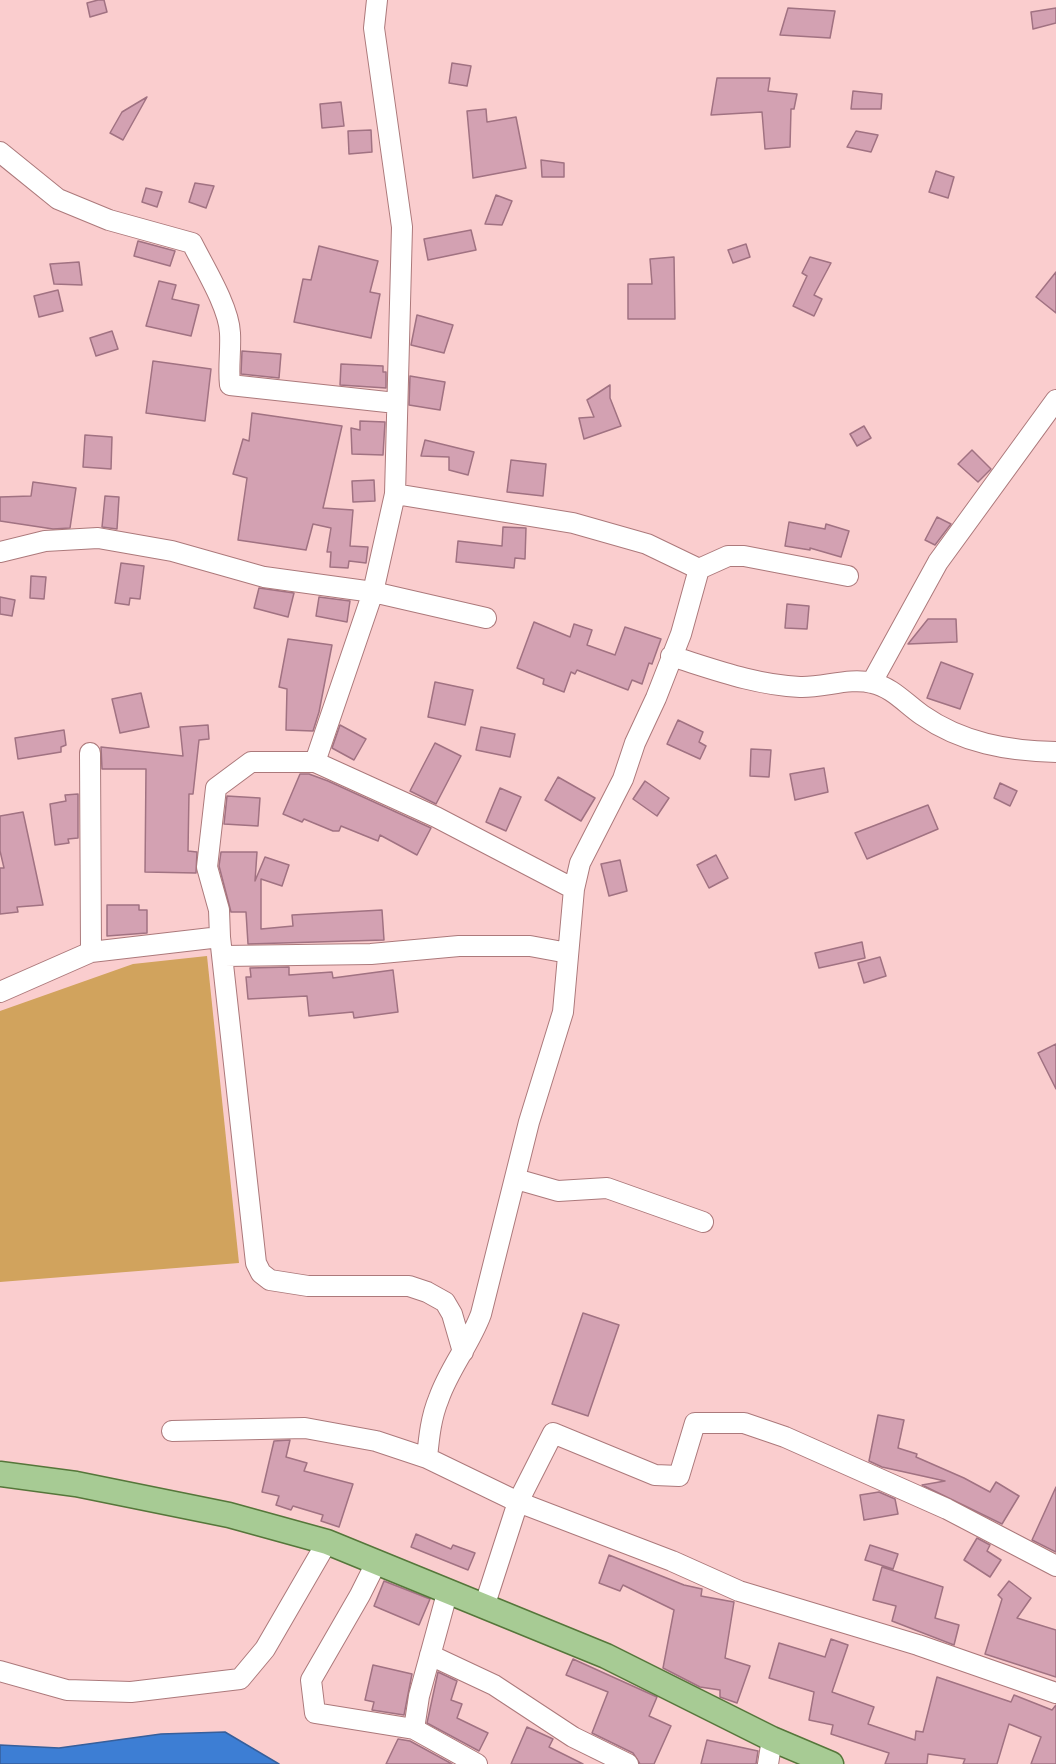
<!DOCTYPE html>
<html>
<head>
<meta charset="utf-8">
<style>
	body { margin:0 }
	canvas { display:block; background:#facdce }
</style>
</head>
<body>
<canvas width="1056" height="1764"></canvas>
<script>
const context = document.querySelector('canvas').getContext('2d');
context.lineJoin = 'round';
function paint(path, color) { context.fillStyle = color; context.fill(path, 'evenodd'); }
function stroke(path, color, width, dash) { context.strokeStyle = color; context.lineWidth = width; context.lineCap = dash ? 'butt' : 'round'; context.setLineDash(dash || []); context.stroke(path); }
const green = new Path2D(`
	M 207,956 L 239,1263 L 0,1282 L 0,1011 L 133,964 Z`);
const water = new Path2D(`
	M 225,1732 L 279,1764 L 0,1764 L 0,1745 L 59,1748 L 161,1734 Z`);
const building = new Path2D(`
	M 98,0 L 104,0 L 107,12 L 90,17 L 87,3 Z
	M 788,8 L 835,11 L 830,38 L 780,35 Z
	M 1056,8 L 1056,23 L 1033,29 L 1031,12 Z
	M 452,63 L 471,66 L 467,86 L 449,83 Z
	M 717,78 L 770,78 L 768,91 L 797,94 L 794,109 L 791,109 L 790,147 L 765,149 L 762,112 L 711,115 Z
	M 853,91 L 882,94 L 881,109 L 851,109 Z
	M 147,97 L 123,140 L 110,133 L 122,112 Z
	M 341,102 L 344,126 L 322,128 L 320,104 Z
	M 486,109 L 487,122 L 516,117 L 526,168 L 473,178 L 467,111 Z
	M 371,130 L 372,152 L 349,154 L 348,131 Z
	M 856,131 L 878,135 L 871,152 L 847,147 Z
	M 541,160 L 564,163 L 564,177 L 542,177 Z
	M 936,171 L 954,177 L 948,198 L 929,192 Z
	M 195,183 L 214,186 L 206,208 L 189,202 Z
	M 146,188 L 162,192 L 157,207 L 142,202 Z
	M 496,195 L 512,201 L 502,225 L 485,224 Z
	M 471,230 L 476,250 L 428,260 L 424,239 Z
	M 138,241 L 175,251 L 170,266 L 134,256 Z
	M 746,244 L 750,257 L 733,263 L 728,250 Z
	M 319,246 L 378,261 L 370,292 L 380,294 L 371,338 L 294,322 L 303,279 L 311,280 Z
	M 674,257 L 675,319 L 628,319 L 628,284 L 652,284 L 650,259 Z
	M 810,257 L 831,263 L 814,295 L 822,299 L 814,316 L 793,306 L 807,276 L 802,273 Z
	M 79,262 L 82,285 L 54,284 L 50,264 Z
	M 1056,272 L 1056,313 L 1036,297 Z
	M 159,281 L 176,285 L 172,299 L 199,305 L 191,336 L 146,326 Z
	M 58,290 L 63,311 L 39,317 L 34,296 Z
	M 417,315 L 453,325 L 444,353 L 411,345 Z
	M 112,331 L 118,349 L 96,356 L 90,338 Z
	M 242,351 L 281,354 L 279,378 L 241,374 Z
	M 153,361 L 211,369 L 205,421 L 146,413 Z
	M 341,364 L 383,366 L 383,372 L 386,372 L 386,388 L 340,385 Z
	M 410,376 L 445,382 L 440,410 L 409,405 Z
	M 610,385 L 610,398 L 621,426 L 584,439 L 579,418 L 594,417 L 587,400 Z
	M 252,413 L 342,426 L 323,508 L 353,510 L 350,546 L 368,547 L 366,563 L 349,561 L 348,568 L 330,567 L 331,552 L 327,552 L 331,528 L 313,524 L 306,550 L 238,540 L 247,478 L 233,474 L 243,439 L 249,441 Z
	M 360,421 L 385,422 L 383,455 L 352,454 L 351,428 L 360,430 Z
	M 864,426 L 871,438 L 857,446 L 850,434 Z
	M 85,435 L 112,437 L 111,469 L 83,467 Z
	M 425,440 L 474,452 L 468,475 L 449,470 L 449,457 L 421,456 Z
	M 972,450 L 991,469 L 978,482 L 958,464 Z
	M 511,460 L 546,464 L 543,496 L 507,492 Z
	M 374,480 L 375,501 L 353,502 L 352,481 Z
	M 33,482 L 76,488 L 70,528 L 53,529 L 0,521 L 0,497 L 31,496 Z
	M 105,496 L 119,497 L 117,529 L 102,527 Z
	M 937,517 L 951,524 L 935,545 L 925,540 Z
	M 789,522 L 825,529 L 826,524 L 849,531 L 841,557 L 810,548 L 810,550 L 785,546 Z
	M 503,527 L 526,528 L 525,559 L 515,558 L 514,568 L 456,562 L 458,541 L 502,546 Z
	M 121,563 L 144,566 L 140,599 L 130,598 L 129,605 L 115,603 Z
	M 31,576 L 46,577 L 44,599 L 30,598 Z
	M 259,588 L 294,593 L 288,617 L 254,608 Z
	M 0,597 L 15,600 L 12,616 L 0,614 Z
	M 319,597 L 350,601 L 347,622 L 316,616 Z
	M 787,604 L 809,606 L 807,629 L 785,628 Z
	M 928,619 L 956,619 L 957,642 L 908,644 Z
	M 534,622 L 570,637 L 574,624 L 592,630 L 587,645 L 615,655 L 625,627 L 661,639 L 652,664 L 649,663 L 642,684 L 632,680 L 628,690 L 577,670 L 575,674 L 571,672 L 564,692 L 543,684 L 544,679 L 517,668 Z
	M 288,639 L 332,645 L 319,712 L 313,731 L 286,730 L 287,689 L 279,687 Z
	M 941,662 L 973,674 L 960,709 L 927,698 Z
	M 435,682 L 473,690 L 465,725 L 428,717 Z
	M 141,693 L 149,727 L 120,733 L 112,699 Z
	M 678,720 L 703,732 L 699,742 L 706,746 L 700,759 L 667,744 Z
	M 208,725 L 209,739 L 199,740 L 193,794 L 189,794 L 188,851 L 197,852 L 196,873 L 145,872 L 146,769 L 102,769 L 101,747 L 183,756 L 180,727 Z
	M 340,725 L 366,739 L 354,760 L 332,748 Z
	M 481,727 L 515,734 L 510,757 L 476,750 Z
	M 64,730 L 66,745 L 61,747 L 61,752 L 18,759 L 15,738 Z
	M 435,743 L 461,756 L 436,804 L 410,791 Z
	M 751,749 L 771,750 L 769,777 L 750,776 Z
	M 824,768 L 828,792 L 795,800 L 790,774 Z
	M 300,774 L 309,774 L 328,781 L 431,828 L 417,855 L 380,835 L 378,841 L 341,826 L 339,831 L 333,831 L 304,819 L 302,822 L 283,814 Z
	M 558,777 L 595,798 L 581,821 L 545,800 Z
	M 645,781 L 669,798 L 657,816 L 633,799 Z
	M 1000,783 L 1017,791 L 1010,806 L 994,798 Z
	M 500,788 L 521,797 L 506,831 L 486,822 Z
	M 78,794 L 78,838 L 68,839 L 69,843 L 55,845 L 50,804 L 66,801 L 65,795 Z
	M 227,796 L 260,798 L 258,826 L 224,824 Z
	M 928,805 L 938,829 L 867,859 L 855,833 Z
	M 23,812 L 43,905 L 17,907 L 18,912 L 0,914 L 0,868 L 4,868 L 0,851 L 0,816 Z
	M 221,852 L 257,852 L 255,881 L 265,857 L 289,865 L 282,886 L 261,879 L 261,929 L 293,926 L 292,915 L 382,910 L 384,940 L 248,944 L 246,912 L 231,912 L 219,866 Z
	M 716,855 L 728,878 L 709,888 L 697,865 Z
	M 620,860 L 627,891 L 609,896 L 601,864 Z
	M 107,905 L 139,905 L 139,910 L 147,910 L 147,933 L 107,936 Z
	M 862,942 L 865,958 L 819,968 L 815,953 Z
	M 880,957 L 886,976 L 864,983 L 858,963 Z
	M 289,967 L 289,975 L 332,972 L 333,978 L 393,970 L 398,1012 L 354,1018 L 353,1012 L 309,1016 L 307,996 L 248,999 L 246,977 L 251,977 L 250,968 Z
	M 1056,1044 L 1056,1089 L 1038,1053 Z
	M 583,1313 L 619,1325 L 588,1416 L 552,1404 Z
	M 878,1415 L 904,1420 L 898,1448 L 917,1454 L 916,1457 L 964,1478 L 990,1492 L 996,1482 L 1019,1496 L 1002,1524 L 922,1485 L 945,1481 L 882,1467 L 869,1461 Z
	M 290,1440 L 286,1457 L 307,1463 L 304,1471 L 353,1484 L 339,1527 L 321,1521 L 323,1515 L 293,1506 L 291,1510 L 276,1505 L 279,1496 L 262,1492 L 274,1441 Z
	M 1056,1487 L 1056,1552 L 1032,1540 Z
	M 879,1492 L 895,1499 L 898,1514 L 864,1520 L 860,1495 Z
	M 416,1534 L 451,1549 L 453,1545 L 475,1553 L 468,1570 L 411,1547 Z
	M 977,1538 L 990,1545 L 987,1551 L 1001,1560 L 990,1577 L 964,1560 Z
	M 870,1545 L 898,1554 L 893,1569 L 865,1560 Z
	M 609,1555 L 684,1585 L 702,1589 L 701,1596 L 734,1602 L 725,1658 L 750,1666 L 737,1703 L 720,1697 L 720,1690 L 700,1687 L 663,1668 L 674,1610 L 623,1585 L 620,1591 L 599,1583 Z
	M 882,1567 L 943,1587 L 935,1618 L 959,1625 L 954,1645 L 892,1621 L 896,1606 L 873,1600 Z
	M 384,1581 L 430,1599 L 419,1625 L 374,1606 Z
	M 1009,1581 L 1031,1598 L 1017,1618 L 1056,1630 L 1056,1677 L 985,1654 L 1002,1599 L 998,1595 Z
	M 831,1639 L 848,1645 L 832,1692 L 874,1707 L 868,1724 L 915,1740 L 916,1731 L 923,1732 L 937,1677 L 1011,1702 L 1014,1695 L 1052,1710 L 1056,1705 L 1056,1764 L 1031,1764 L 1041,1737 L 1009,1724 L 997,1764 L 963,1764 L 965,1759 L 928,1754 L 927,1764 L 885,1764 L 889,1753 L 831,1734 L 833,1725 L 809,1720 L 814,1692 L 769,1678 L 779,1643 L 825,1657 Z
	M 573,1659 L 657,1697 L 649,1716 L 671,1726 L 654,1764 L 640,1764 L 633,1753 L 592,1733 L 608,1692 L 566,1675 Z
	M 373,1665 L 412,1674 L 404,1715 L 372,1710 L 374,1702 L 365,1700 Z
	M 438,1672 L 457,1681 L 451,1700 L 462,1704 L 457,1718 L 488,1733 L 479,1751 L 427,1723 Z
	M 527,1727 L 553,1739 L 549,1747 L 583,1764 L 511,1764 Z
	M 398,1739 L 410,1741 L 452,1764 L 386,1764 Z
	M 707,1740 L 758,1751 L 756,1764 L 701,1764 Z`);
const minor = new Path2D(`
	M 0,152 L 58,199 L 109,220 L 192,243 C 204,267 229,307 230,333 C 231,351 228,368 230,385 L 396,403
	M 395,494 L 573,523 L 647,544 L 699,569
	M 0,552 L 45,541 L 98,538 L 172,551 L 264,577 L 373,592 L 486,618
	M 671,656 C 713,669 755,685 800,687 C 823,688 850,677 872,683 C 892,687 906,704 922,715 C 962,743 1008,751 1056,752
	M 872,682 L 938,562 L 1056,400
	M 90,753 L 91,952
	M 315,762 L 436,817 L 574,889
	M 220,937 L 256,1263 L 261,1273 L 270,1280 L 308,1286 L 409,1286 L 427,1292 L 445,1302 L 452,1314 L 463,1352
	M 224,956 L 371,954 L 459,946 L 530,946 L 568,953
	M 0,992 L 91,952 L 220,937 L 219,910 L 207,867 L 216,788 L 251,762 L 315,762 L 373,592 L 395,494 L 402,227 L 374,28 L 377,0
	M 516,1179 L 558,1191 L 607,1188 L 703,1222
	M 172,1431 L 305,1428 L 376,1441 L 427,1458 L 518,1502 L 672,1561 L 739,1591 L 918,1645 L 1056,1693
	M 427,1458 C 429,1437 431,1417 439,1398 C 449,1369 470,1344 481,1314 L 529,1122 L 563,1012 L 574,889 L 580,863 L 623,779 L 635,743 L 656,698 L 681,634 L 699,569 L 728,556 L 744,556 L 848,576
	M 377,1561 L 360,1595 L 311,1680 L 315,1713 L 414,1729 L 477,1764
	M 484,1607 L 518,1502 L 553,1433 L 655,1475 L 679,1476 L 695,1423 L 744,1423 L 785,1437 L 947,1509 L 1056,1566
	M 430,1655 L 494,1685 L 573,1737 L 628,1764
	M 0,1671 L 67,1690 L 131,1692 L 240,1679 L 265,1649 L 327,1542
	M 414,1729 L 419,1696 L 448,1590
	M 768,1764 L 772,1739`);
const major = new Path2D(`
	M 0,1474 L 76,1484 L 229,1515 L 327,1542 L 606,1656 L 772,1739 L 831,1764`);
paint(green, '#d1a35d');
paint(water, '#3d7ed4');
stroke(water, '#375f9b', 1.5);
paint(building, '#d3a1b2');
stroke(building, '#a17282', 1.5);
stroke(minor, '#ac797b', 22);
stroke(major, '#55763a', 27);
stroke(minor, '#fff', 20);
stroke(major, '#a7cb94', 24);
</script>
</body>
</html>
